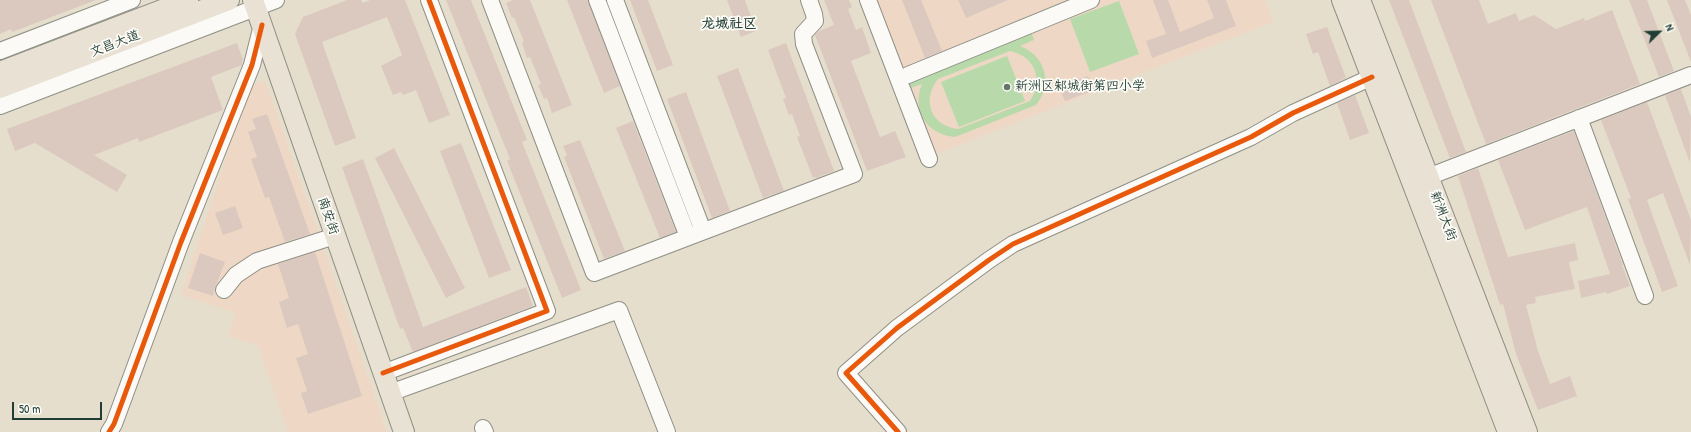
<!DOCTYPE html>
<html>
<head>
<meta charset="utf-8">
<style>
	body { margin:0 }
	#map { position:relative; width:1691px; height:432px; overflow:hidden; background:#e6decc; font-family:"Patrick Hand",sans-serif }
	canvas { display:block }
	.north { position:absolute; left:1639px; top:12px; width:40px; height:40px; -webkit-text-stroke:3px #fdfcf7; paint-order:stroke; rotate:67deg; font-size:11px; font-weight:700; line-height:16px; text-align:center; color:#1f3d34 }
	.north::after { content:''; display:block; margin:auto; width:14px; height:18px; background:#1f3d34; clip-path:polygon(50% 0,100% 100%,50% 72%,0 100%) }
	.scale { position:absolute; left:12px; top:402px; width:90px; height:18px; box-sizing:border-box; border:2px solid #1f3d34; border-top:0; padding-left:5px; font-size:12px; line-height:14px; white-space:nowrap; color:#1f3d34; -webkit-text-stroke:3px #fdfcf7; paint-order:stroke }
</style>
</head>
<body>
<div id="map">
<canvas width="1691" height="432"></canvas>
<div class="north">N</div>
<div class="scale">50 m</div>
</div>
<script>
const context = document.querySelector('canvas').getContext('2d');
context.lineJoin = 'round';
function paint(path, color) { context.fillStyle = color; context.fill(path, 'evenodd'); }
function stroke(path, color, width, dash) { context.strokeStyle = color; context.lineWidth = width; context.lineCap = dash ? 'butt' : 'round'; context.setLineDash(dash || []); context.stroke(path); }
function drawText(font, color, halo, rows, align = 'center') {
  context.font = font + ' "Patrick Hand","LXGW WenKai TC",sans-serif'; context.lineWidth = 3.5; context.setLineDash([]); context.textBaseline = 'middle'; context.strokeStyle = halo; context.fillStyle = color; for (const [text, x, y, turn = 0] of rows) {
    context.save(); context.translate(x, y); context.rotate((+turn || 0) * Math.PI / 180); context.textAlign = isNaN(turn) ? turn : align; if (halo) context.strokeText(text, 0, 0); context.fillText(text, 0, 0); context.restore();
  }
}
const built = new Path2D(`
	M 872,0 L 1265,0 L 1273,22 L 934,155 Z
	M 265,80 L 387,432 L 288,432 L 258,346 L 228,336 L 236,313 L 181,295 L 250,85 Z`);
const green = new Path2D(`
	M 1119,1 L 1139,54 L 1090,72 L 1070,19 Z
	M 1031,31 L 1034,40 L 1020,46 C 1046,56 1053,84 1036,105 L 955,137 C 927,135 911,110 922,84 L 911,88 L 908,80 ZM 1010,51 C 1035,56 1044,80 1030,101 L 958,129 C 931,126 921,100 938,79 Z
	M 1007,56 L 1025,101 L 959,127 L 941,82 Z`);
const building = new Path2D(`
	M 0,0 L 96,0 L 12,32 L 11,29 L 0,34 Z
	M 347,0 L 361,0 L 363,3 L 370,0 L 405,0 L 450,115 L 429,123 L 416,90 L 403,95 L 401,92 L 393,95 L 381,66 L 402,55 L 387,17 L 322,42 L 356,138 L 335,146 L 295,34 L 303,17 Z
	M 446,0 L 471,0 L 527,140 L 522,142 L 581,290 L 562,298 L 507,161 L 510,159 Z
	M 513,0 L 530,0 L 572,105 L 552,113 L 547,98 L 544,99 L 538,85 L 541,84 L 530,57 L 527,58 L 522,43 L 524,42 L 514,17 L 512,18 L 506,3 Z
	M 567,0 L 588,0 L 620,86 L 604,93 Z
	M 630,0 L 648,0 L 673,65 L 657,71 Z
	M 727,0 L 745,0 L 756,31 L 741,37 Z
	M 824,0 L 849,0 L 852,7 L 848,9 L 856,30 L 862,27 L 871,53 L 851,61 L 880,137 L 895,131 L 906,157 L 867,171 L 815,35 L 819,31 L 834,25 Z
	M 902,0 L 921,0 L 942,51 L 925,58 Z
	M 958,0 L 1008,0 L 966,18 Z
	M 1153,0 L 1168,0 L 1180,32 L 1214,18 L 1207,0 L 1226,0 L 1236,26 L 1152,58 L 1146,41 L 1166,34 Z
	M 1389,0 L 1409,0 L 1466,152 L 1450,158 Z
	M 1431,0 L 1479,0 L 1488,24 L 1516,13 L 1519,21 L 1534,15 L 1556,29 L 1584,18 L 1585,21 L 1612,10 L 1640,84 L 1486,144 Z
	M 1629,0 L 1647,0 L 1674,71 L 1659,77 Z
	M 1667,0 L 1685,0 L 1691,15 L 1691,62 Z
	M 1327,27 L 1346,78 L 1330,86 L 1318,52 L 1313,54 L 1306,34 Z
	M 237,43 L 243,60 L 242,65 L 211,77 L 223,110 L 139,142 L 138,138 L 94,155 L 127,175 L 117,192 L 35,143 L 15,151 L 7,129 Z
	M 786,43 L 834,171 L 816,178 L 815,177 L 813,178 L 797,137 L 800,136 L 792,114 L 789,115 L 783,99 L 786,98 L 768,50 Z
	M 738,68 L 784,191 L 763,198 L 717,76 Z
	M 1088,76 L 1094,90 L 1065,101 L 1059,87 Z
	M 1681,89 L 1691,117 L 1690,163 L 1665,95 Z
	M 686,92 L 730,211 L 712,218 L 667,99 Z
	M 1355,95 L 1369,133 L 1350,140 L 1337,103 Z
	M 1647,102 L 1691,220 L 1690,265 L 1663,193 L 1647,200 L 1678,286 L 1662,292 L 1628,199 L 1631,198 L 1601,120 Z
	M 267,114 L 310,234 L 285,242 L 269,197 L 265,198 L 251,159 L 257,157 L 248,132 L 256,129 L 252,119 Z
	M 633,121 L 676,232 L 660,238 L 616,128 Z
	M 1574,131 L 1623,265 L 1622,265 L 1630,286 L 1607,294 L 1606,292 L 1581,298 L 1578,281 L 1610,274 L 1587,207 L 1525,230 L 1498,160 Z
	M 580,140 L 625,251 L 604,259 L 564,157 L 567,155 L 563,146 Z
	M 461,143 L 511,270 L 489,278 L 440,151 Z
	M 394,148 L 465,288 L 446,298 L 375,158 Z
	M 363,159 L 423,327 L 526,287 L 533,306 L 413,352 L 403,328 L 400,329 L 342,167 Z
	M 1478,168 L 1508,257 L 1575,243 L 1578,260 L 1569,262 L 1575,289 L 1535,297 L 1536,303 L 1526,305 L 1538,351 L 1550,384 L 1570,376 L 1577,396 L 1538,410 L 1516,354 L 1503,304 L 1500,305 L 1458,176 Z
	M 235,206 L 243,228 L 223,235 L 215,213 Z
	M 315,252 L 362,396 L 308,414 L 301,393 L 307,391 L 296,358 L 308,354 L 298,324 L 287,328 L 279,302 L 289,298 L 278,264 Z
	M 200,253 L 225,262 L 215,288 L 213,296 L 188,288 Z`);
const minor = new Path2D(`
	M 490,0 L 594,273 L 854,174 L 804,44 L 803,34 L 815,21 L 814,14 L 809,0
	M 597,0 L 688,237
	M 615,0 L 703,231
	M 868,0 L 929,159
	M 0,51 L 132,0
	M 908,75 L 1091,0
	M 0,106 L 276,0
	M 1579,118 L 1645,296
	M 1428,177 L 1691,75
	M 224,290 L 236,275 L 257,261 L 335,236
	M 383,373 L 547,311 L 429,0
	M 390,393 L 619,310 L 667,432
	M 483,428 L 485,432
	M 109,432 L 114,424 L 181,242 L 252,65 L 262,25
	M 898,432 L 846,373 L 897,328 L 989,260 L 1013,244 L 1251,137 L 1293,113 L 1372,77`);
const major = new Path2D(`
	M 253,0 L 404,432
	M 1342,0 L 1508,432
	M 1360,0 L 1527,432
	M 0,72 L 188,0
	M 0,88 L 229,0`);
const cycleway = new Path2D(`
	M 383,373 L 547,311 L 429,0
	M 109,432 L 114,424 L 181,242 L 252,65 L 262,25
	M 898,432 L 846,373 L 897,328 L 989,260 L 1013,244 L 1251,137 L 1293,113 L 1372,77`);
const markers = [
	[1007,87,4,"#657569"]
];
const streetNames = [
	["文昌大道",115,44,-21],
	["南安街",328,216,71],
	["新洲大街",1443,216,69]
];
const poiNames = [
	["新洲区邾城街第四小学",1015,87]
];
const neighbourhoodNames = [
	["龙城社区",729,24]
];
paint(built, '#eed8c5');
paint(green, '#b8daaa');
paint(building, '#dbc9c0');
stroke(minor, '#8e8f84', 18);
stroke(major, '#8e8f84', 22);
stroke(minor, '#fbfaf7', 16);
stroke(major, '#e9e1d4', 20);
stroke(cycleway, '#e8590c', 5);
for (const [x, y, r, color] of markers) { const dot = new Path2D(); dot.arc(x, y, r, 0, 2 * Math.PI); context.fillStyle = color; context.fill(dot); stroke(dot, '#fdfcf7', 1.5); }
drawText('13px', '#1f3d34', '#fdfcf7', streetNames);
drawText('13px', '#1f3d34', '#fdfcf7', poiNames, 'left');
drawText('bold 14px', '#1f3d34', '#fdfcf7', neighbourhoodNames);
</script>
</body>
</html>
